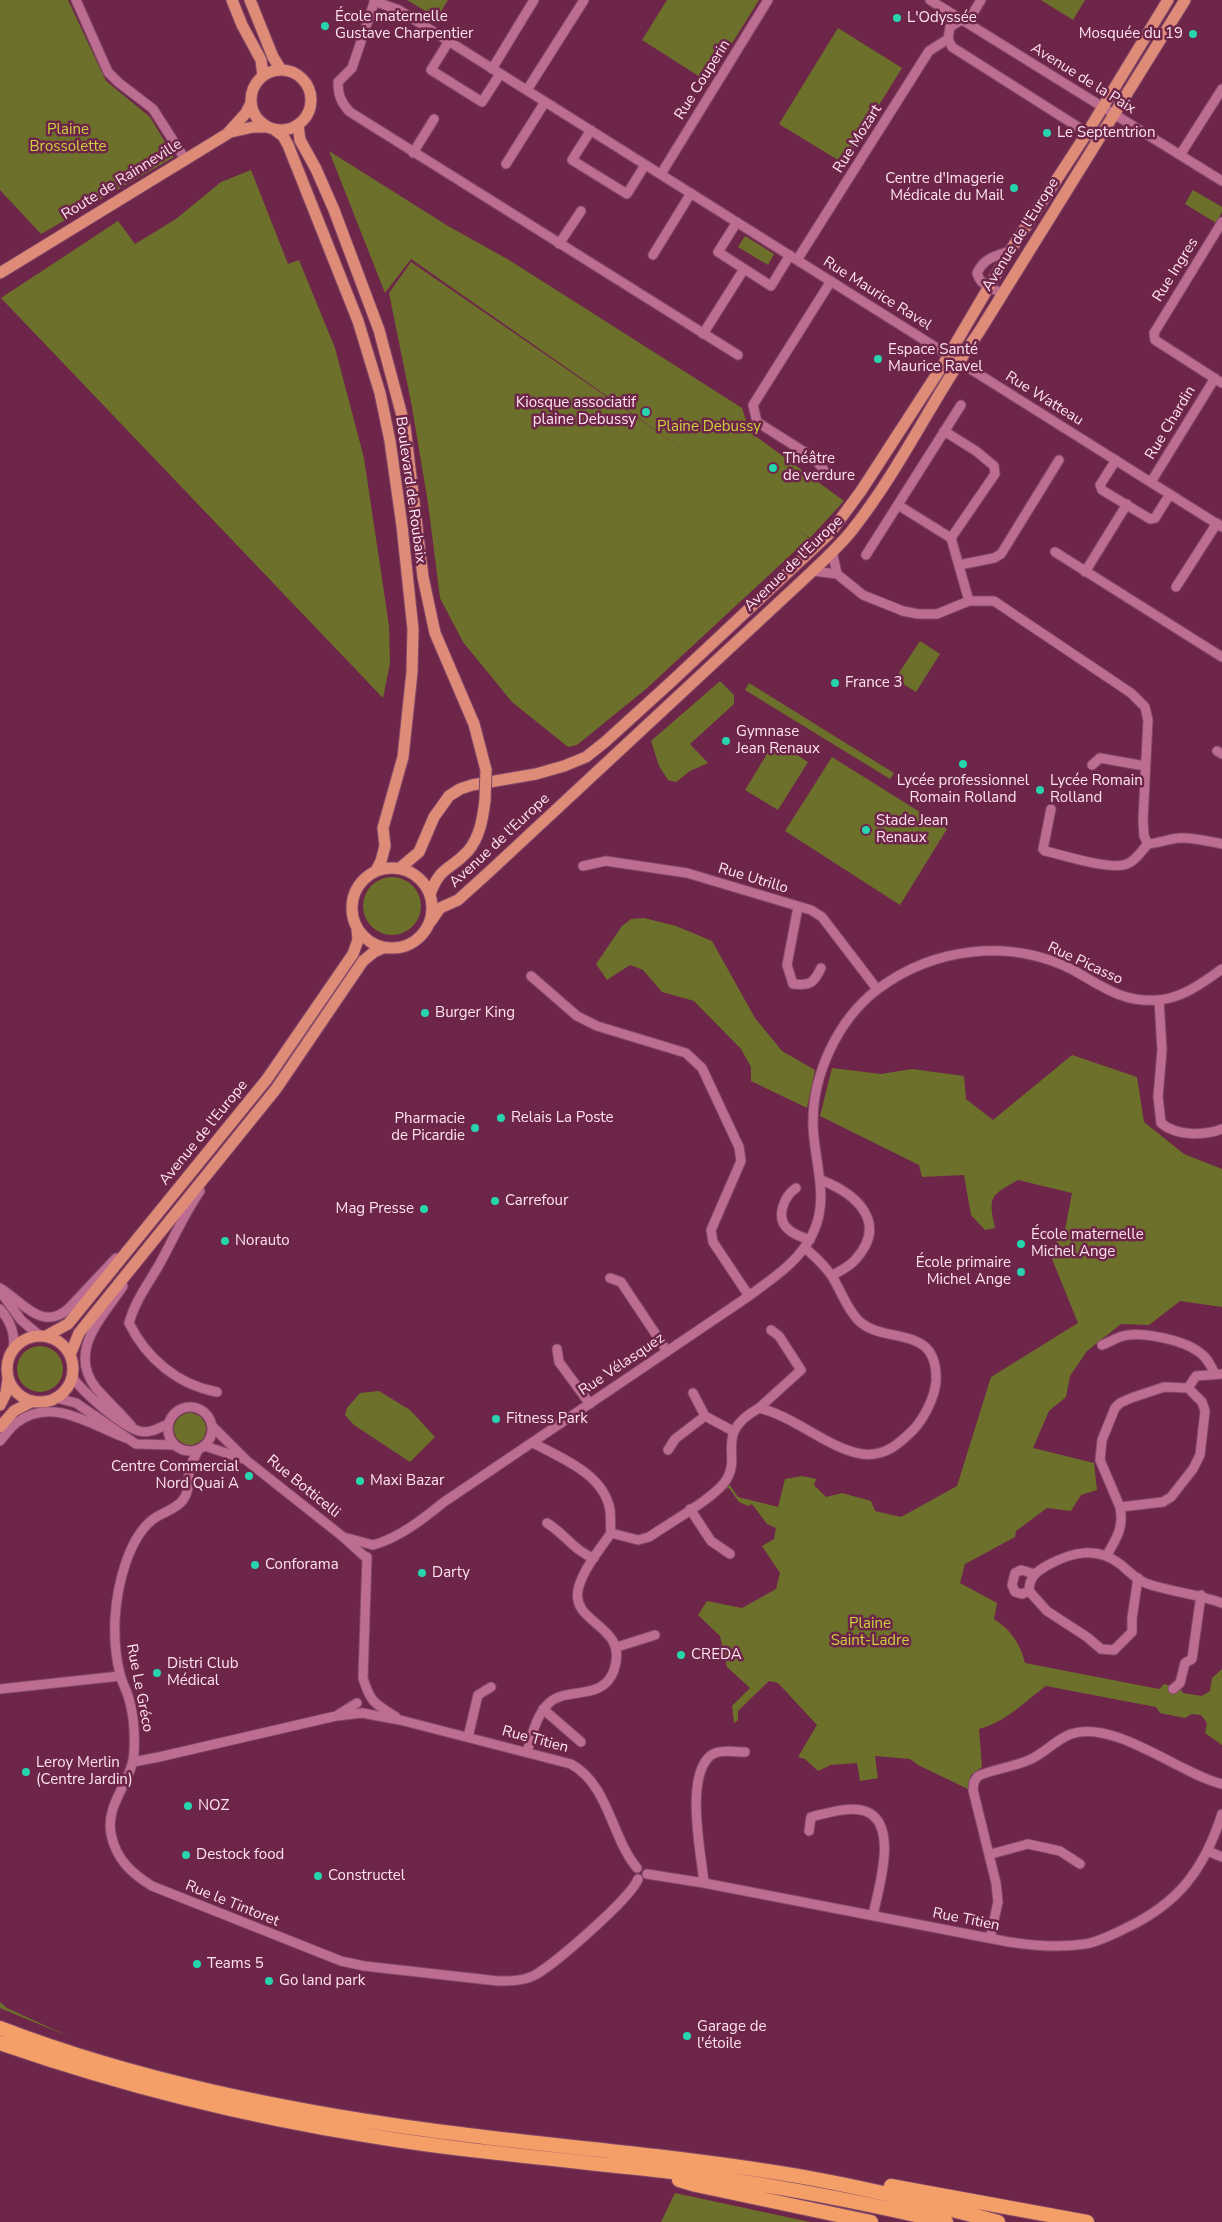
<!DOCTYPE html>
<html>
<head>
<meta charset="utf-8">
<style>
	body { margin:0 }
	canvas { display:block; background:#6d2549 }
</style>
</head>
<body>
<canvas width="1222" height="2222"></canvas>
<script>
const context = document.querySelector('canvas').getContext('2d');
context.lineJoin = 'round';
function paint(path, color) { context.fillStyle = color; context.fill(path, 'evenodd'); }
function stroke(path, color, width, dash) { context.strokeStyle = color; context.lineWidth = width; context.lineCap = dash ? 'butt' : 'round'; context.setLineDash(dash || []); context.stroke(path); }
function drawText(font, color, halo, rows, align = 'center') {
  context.font = font + ' "Nunito Sans",sans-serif'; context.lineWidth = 5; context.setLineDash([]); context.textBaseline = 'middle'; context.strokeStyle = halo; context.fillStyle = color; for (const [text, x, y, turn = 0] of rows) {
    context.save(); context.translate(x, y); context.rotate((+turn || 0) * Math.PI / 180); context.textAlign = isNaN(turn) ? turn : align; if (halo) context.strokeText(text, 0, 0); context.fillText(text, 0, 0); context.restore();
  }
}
const green = new Path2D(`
	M 0,0 L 68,0 L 106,81 L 150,117 L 174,157 L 41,234 L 0,190 Z
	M 407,0 L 448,0 L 437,18 Z
	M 667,0 L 759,0 L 708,82 L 642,40 Z
	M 1041,0 L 1085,0 L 1073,20 Z
	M 838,28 L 902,68 L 843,163 L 779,124 Z
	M 329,151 L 448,226 L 509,260 L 742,408 L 750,432 L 844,501 L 810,538 L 797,529 L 809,538 L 646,689 L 577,745 L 568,747 L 512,702 L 463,642 L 440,598 L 428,503 L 412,407 L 389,293 L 411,262 L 700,461 L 411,259 L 385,293 Z
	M 251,170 L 288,264 L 299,260 L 335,348 L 364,458 L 389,626 L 390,663 L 383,698 L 1,298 L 118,221 L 135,244 L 176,219 L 221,182 Z
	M 1193,190 L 1222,207 L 1222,212 L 1216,223 L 1185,204 Z
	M 745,236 L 774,254 L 768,265 L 738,247 Z
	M 920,641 L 940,654 L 916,692 L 895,679 Z
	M 720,681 L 734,695 L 734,704 L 690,744 L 708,763 L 690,771 L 676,782 L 668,780 L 659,766 L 651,741 Z
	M 749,683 L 894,773 L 890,779 L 745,690 Z
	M 775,741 L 808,762 L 778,810 L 745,790 Z
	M 832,757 L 947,829 L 900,905 L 785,831 Z
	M363 906a29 29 0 1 1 58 0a29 29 0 1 1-58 0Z
	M 644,918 L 676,926 L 712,941 L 755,1018 L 782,1051 L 815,1070 L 807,1108 L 751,1081 L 751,1067 L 741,1049 L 694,1001 L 662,992 L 643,970 L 630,965 L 607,980 L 596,964 L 622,926 L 631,919 Z
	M 1072,1055 L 1137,1077 L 1144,1122 L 1184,1154 L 1222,1169 L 1222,1307 L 1180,1301 L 1149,1325 L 1121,1324 L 1087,1351 L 1070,1376 L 1066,1397 L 1049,1411 L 1033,1448 L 1094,1463 L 1097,1490 L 1081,1495 L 1071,1511 L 1047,1508 L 1016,1531 L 1015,1537 L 965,1564 L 960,1583 L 997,1603 L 994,1619 C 1011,1630 1020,1643 1025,1663 L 1159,1689 L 1164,1684 L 1180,1688 L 1183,1693 L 1202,1696 L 1210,1691 L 1212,1678 L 1222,1669 L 1222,1745 L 1205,1733 L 1207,1723 L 1201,1715 L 1192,1714 L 1185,1718 L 1160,1713 L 1156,1707 L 1046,1686 C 1024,1702 1006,1722 979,1729 L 982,1767 L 971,1775 L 968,1789 L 918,1765 L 910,1759 L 875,1756 L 878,1778 L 860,1781 L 857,1763 L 831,1765 L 818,1771 L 805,1759 L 798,1757 L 817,1725 L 778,1683 L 769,1681 L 738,1711 L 738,1720 L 734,1723 L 732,1706 L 750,1688 L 727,1667 L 720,1636 L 698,1615 L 707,1601 L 742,1608 L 776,1589 L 780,1573 L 762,1546 L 774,1539 L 776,1528 L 767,1524 L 752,1504 L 748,1506 L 739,1502 L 729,1488 L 725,1489 L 729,1484 L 738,1497 L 778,1507 L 785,1479 L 802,1476 L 816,1479 L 814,1485 L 826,1497 L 842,1493 L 871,1501 L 875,1511 L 901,1517 L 957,1486 L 991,1377 L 1078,1323 L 1048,1249 L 1064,1235 L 1072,1193 L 1018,1180 C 990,1196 988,1196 995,1228 L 985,1230 L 971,1215 L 964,1175 L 922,1177 L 919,1165 L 820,1116 L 832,1068 L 881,1074 L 912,1069 L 964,1076 L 966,1099 L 993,1120 Z
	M17 1369a23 23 0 1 1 46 0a23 23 0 1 1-46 0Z
	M 379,1391 L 410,1410 L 435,1437 L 410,1462 L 354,1425 L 345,1415 L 347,1408 L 360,1393 Z
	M174 1429a16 16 0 1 1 32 0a16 16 0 1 1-32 0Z
	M 0,2002 L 7,2008 L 70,2037 L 0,2008 Z
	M 675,2193 L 810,2222 L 661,2222 Z`);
const minor = new Path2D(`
	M 76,0 L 108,72 L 118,82 L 153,109 L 185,159
	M 375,0 L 352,68 L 338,82 C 338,95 341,103 350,112 L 738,355
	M 930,0 L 1222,181
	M 981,0 L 973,13 L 950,27 L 948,39 L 952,47 L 1097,139
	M 374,1 L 399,10 L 1222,527
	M 449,41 L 431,70 L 482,102 L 500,74
	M 492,69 L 534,0
	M 527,90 L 584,0
	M 591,130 L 572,160 L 627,194 L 645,165
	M 413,153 L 434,119
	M 1180,155 L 1222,89
	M 506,164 L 545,102
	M 661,174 L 768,0
	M 737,222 L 718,252 L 771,286 L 790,255
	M 1222,222 L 1154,333 L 1155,340 L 1222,383
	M 559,244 L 581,211
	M 653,255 L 691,193
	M 797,260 L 929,51 L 948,39
	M 1002,294 C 991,286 981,287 977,273 C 984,258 995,256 1010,251
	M 703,334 L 744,269
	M 944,431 L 976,451 L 994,466 L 995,474 L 951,538
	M 1116,460 L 1100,485 L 1102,490 L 1150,519 L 1155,518 L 1170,494
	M 824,470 L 814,458 L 757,422 L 753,405 L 831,281
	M 1151,482 L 1215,378
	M 898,505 L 951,538 L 969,601
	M 832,551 L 837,574
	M 1055,552 L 1222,657
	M 866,555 L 961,405
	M 959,565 L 994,558 L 1001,554 L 1059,460
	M 813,571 L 837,574 L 863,595 L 903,611 L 918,614 L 937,614 L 969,601 L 994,601 L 1131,693 L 1145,707 L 1148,720 L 1143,820 L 1144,836 L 1148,844
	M 1085,572 L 1127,504
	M 1176,587 L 1217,523
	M 1217,751 L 1222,754
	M 1092,765 L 1100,758 L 1145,766
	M 1051,809 L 1043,849 L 1045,851 C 1063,855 1114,872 1129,863 C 1137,859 1142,850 1148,844 C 1159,843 1168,839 1179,838 C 1193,837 1208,841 1222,844
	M 583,866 L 606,861 L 687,873 L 811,910 L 822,917 L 877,989
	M 798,907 L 787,965 L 793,984 C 810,986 814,983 821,968
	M 531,976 L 577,1016 L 597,1026 L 686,1053 L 702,1068 L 739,1147 L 741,1161 L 711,1230 L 713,1242 L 749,1296
	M 1159,1000 L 1162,1050 L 1158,1097 L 1161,1123 C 1176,1136 1204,1136 1222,1129
	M 821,1180 C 857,1194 889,1223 855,1260 C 849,1267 839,1271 832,1276
	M 796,1188 C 784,1196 775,1218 788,1229 C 794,1235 802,1237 810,1240
	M 200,1191 C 184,1214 173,1240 159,1265 C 148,1284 135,1301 129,1323 C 146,1358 178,1385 217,1392
	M 610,1278 L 621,1282 L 667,1351
	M 123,1286 C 102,1318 67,1351 96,1388 C 108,1402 122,1414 133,1428
	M 0,1288 C 22,1301 42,1333 69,1308 L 116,1258
	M 0,1291 L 21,1320 L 40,1336
	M 0,1309 C 10,1320 16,1335 13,1349
	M 1102,1345 C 1108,1343 1114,1339 1120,1337 C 1139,1330 1183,1340 1199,1352 C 1207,1357 1211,1366 1215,1374
	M 557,1349 L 559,1362 L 590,1404
	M 72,1377 C 84,1393 120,1425 139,1431 C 149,1434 159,1428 168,1424
	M 693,1393 L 705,1416
	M 56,1398 L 76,1403 L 136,1444 L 175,1445
	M168 1429a22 22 0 1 1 44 0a22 22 0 1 1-44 0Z
	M 759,1408 L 801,1370 L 779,1336 L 771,1330
	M 212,1426 L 246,1460 L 342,1536 L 364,1556 L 367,1557
	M 0,1441 C 5,1435 10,1428 16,1423 C 52,1395 92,1426 126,1438
	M 533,1443 C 561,1458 604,1474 610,1510 C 611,1517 610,1526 611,1533
	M 205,1446 L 244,1459
	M 198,1450 C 196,1456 192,1461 190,1467 C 187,1479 191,1489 183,1500 C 177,1508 167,1511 158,1516 C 142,1525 132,1545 126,1562 C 114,1597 111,1638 120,1674 C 122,1683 127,1691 129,1699 C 134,1716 135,1734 134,1752 C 133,1781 105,1803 111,1834 C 116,1859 131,1873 152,1886 L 341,1961 L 364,1966 L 498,1981 C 510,1981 522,1981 533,1976 C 552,1967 632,1897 638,1879
	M 668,1450 L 675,1439 L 705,1416 L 733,1431
	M 1120,1507 L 1100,1460 L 1102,1440 L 1115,1408 L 1120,1403 L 1131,1398 L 1164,1387 L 1188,1388 L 1196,1376 L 1222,1374
	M 690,1509 L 711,1541 L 730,1554
	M 547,1523 C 564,1533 575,1552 594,1558
	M 611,1533 L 638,1540 L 649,1537 C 668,1524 712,1499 724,1483 C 745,1456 711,1435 759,1408 C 794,1416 829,1449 862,1454 C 885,1457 899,1444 914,1429 C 924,1418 935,1397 936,1381 C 938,1322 884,1346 858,1320 C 847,1309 841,1291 833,1278 C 826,1266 815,1257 805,1248
	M 347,1538 L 373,1545
	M 373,1545 C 399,1538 423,1519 444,1502 L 749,1296 C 773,1278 800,1261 813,1233 C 830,1199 814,1161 813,1125 C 812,1075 838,1019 878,989 C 933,948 1008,938 1071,969 C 1101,985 1121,1003 1158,1000 C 1183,998 1202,983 1222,969
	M 1107,1555 C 1117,1537 1124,1528 1120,1507 L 1163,1502 L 1171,1497 L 1193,1469 L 1200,1455 L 1205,1411 L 1202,1402 L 1188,1388
	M 367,1557 L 363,1678 C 370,1702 375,1704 396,1717
	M 1138,1578 L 1132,1618 L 1132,1632 L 1114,1650 L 1101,1649 L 1087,1637 L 1047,1611 L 1029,1591 C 1029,1577 1037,1571 1048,1565 C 1072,1552 1097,1546 1120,1564 C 1129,1571 1136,1580 1148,1584 C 1172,1592 1198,1594 1222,1603
	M 1029,1591 L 1022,1594 L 1015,1592 L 1012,1585 L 1015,1573 L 1021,1570 L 1035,1574
	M 617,1647 L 655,1635
	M 0,1689 L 120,1676
	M 1173,1689 L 1180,1683 L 1185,1663 L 1192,1659 L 1201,1595
	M 543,1709 L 581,1742
	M 336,1716 L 362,1713 L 400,1720 L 571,1764 C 609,1785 611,1837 637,1868
	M 468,1737 L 478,1695 L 491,1687
	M 527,1752 C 532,1736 536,1715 549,1703 C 567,1686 603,1702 614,1670 C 630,1623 567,1625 579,1586 C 585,1567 600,1549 611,1533
	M 133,1762 L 159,1757 L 336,1716 L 357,1703
	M 809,1831 L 811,1817 C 827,1813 849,1806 865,1811 C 900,1823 878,1890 873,1915
	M 1208,1851 L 1222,1857
	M 991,1854 L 1028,1844 L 1060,1851 L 1080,1864
	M 647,1874 L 704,1883 L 1009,1942 C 1034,1946 1059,1948 1085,1944 C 1098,1942 1112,1935 1124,1929 C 1178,1904 1204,1870 1222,1814
	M 704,1883 C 701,1853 686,1782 708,1758 C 716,1748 734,1752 745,1752
	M 990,1938 L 998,1902 L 996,1883 L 973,1790 L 974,1782 L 978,1776 C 994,1769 1013,1767 1029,1760 C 1045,1753 1055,1740 1071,1734 C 1114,1719 1180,1774 1222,1784`);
const major = new Path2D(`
	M 232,0 L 242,25 L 261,60 L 263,76
	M 250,0 L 273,57 L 281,70
	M251 100a30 30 0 1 1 60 0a30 30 0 1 1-60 0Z
	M 298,125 L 300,140 L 316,169 L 334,210 L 379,330 L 405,427 L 423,577 L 435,633 L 474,724 L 486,770
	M 275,130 L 283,136 L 288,145 L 358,321 L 380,393 L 390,441 L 402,526 L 413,629 L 412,672 L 403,757 L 383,828 L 385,846 L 381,861 L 376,871
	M 231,132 L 253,127 L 268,127
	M 0,273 L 227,134 L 246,113 L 251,103
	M352 908a40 40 0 1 1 80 0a40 40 0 1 1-80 0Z
	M 400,868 L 419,852 L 434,817 L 449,796 L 460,789 L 472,785 L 536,774 L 564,766 L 586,757 L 605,742 L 671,682 L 830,533 L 861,491 L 944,363 L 1010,251 L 1087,133 L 1168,0
	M 430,894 C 441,865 450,871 468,851 C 480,837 483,817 485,800
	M 431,921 L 440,908 L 458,900 L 489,872 L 804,579 C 821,563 839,547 853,529 C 901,468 934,396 979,332 L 1185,0
	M7 1369a33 33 0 1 1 66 0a33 33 0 1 1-66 0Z
	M 46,1336 L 68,1324 L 267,1079 L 353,954 L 358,940 L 357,929
	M 70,1355 L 79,1333 L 276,1089 L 363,961 L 374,952 L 383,948
	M 0,1405 L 6,1393 L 8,1379
	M 0,1427 L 14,1411 L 33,1401`);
const highway = new Path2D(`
	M 0,2028 C 148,2085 311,2116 468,2135 C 578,2149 689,2157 798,2176 C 866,2188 932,2204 998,2222
	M 0,2043 C 121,2085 245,2116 371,2136 C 468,2152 567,2160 664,2171 C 759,2182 853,2200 946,2222
	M 679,2180 L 696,2185 L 871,2222
	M 891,2186 L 1087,2222`);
const majorBridge = new Path2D(`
	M 485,800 L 486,770`);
const markers = [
	[897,18,5,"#26d5ae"],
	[325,26,5,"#26d5ae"],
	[1193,34,5,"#26d5ae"],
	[1047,133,5,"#26d5ae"],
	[1014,188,5,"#26d5ae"],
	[878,359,5,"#26d5ae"],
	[646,412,5,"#26d5ae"],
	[773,468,5,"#26d5ae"],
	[835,683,5,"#26d5ae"],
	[726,741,5,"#26d5ae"],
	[963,764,5,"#26d5ae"],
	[1040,790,5,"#26d5ae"],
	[866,830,5,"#26d5ae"],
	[425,1013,5,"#26d5ae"],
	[501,1118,5,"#26d5ae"],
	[475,1128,5,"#26d5ae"],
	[495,1201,5,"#26d5ae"],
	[424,1209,5,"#26d5ae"],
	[225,1241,5,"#26d5ae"],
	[1021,1244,5,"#26d5ae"],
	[1021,1272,5,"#26d5ae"],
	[496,1419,5,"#26d5ae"],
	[249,1476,5,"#26d5ae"],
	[360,1481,5,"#26d5ae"],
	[255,1565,5,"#26d5ae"],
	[422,1573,5,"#26d5ae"],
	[681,1655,5,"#26d5ae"],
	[157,1673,5,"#26d5ae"],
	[26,1772,5,"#26d5ae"],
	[188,1806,5,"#26d5ae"],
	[186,1855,5,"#26d5ae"],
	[318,1876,5,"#26d5ae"],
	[197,1964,5,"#26d5ae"],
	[269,1981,5,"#26d5ae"],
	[687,2036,5,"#26d5ae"]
];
const poiNames = [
	["École maternelle",335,17],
	["Gustave Charpentier",335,34],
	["L'Odyssée",907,18],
	["Mosquée du 19",1183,34,"right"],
	["Le Septentrion",1057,133],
	["Centre d'Imagerie",1004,179,"right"],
	["Médicale du Mail",1004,196,"right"],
	["Espace Santé",888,350],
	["Maurice Ravel",888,367],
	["Kiosque associatif",636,403,"right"],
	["plaine Debussy",636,420,"right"],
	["Théâtre",783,459],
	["de verdure",783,476],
	["France 3",845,683],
	["Gymnase",736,732],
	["Jean Renaux",736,749],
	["Lycée professionnel",963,781,"center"],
	["Romain Rolland",963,798,"center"],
	["Lycée Romain",1050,781],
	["Rolland",1050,798],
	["Stade Jean",876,821],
	["Renaux",876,838],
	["Burger King",435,1013],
	["Relais La Poste",511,1118],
	["Pharmacie",465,1119,"right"],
	["de Picardie",465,1136,"right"],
	["Carrefour",505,1201],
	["Mag Presse",414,1209,"right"],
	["École maternelle",1031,1235],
	["Michel Ange",1031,1252],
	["Norauto",235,1241],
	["École primaire",1011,1263,"right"],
	["Michel Ange",1011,1280,"right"],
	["Fitness Park",506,1419],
	["Centre Commercial",239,1467,"right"],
	["Nord Quai A",239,1484,"right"],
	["Maxi Bazar",370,1481],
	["Conforama",265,1565],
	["Darty",432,1573],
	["CREDA",691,1655],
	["Distri Club",167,1664],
	["Médical",167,1681],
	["Leroy Merlin",36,1763],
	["(Centre Jardin)",36,1780],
	["NOZ",198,1806],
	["Destock food",196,1855],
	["Constructel",328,1876],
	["Teams 5",207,1964],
	["Go land park",279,1981],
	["Garage de",697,2027],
	["l'étoile",697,2044]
];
const streetNames = [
	["Avenue de la Paix",1083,79,32],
	["Rue Couperin",703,80,-58],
	["Rue Mozart",858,139,-58],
	["Route de Rainneville",122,180,-32],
	["Avenue de l'Europe",1021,235,-58],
	["Rue Ingres",1176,270,-58],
	["Rue Maurice Ravel",877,294,32],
	["Rue Watteau",1044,399,32],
	["Rue Chardin",1171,423,-59],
	["Boulevard de Roubaix",410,490,82],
	["Avenue de l'Europe",794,564,-44],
	["Avenue de l'Europe",500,841,-43],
	["Rue Utrillo",753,879,17],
	["Rue Picasso",1085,964,25],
	["Avenue de l'Europe",204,1133,-51],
	["Rue Vélasquez",622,1365,-34],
	["Rue Botticelli",303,1487,39],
	["Rue Le Gréco",139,1688,79],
	["Rue Titien",535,1740,15],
	["Rue le Tintoret",232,1904,22],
	["Rue Titien",966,1920,11]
];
const parkNames = [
	["Plaine",68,130],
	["Brossolette",68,147],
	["Plaine Debussy",709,427],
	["Plaine",870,1624],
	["Saint-Ladre",870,1641]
];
paint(green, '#6c702a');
stroke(minor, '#834868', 11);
stroke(major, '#834868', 13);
stroke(highway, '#834868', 16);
stroke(minor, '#bd6d91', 9);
stroke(major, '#de8b78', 11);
stroke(highway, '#f49f68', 14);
stroke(majorBridge, '#834868', 13, []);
stroke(majorBridge, '#de8b78', 11);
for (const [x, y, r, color] of markers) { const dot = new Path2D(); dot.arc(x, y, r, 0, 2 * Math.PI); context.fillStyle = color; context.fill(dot); stroke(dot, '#6d2549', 2); }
drawText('15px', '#fee3ed', '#6d2549', poiNames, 'left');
drawText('15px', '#fee3ed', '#6d2549', streetNames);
drawText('15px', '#cad23d', '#6d2549', parkNames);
</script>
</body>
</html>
